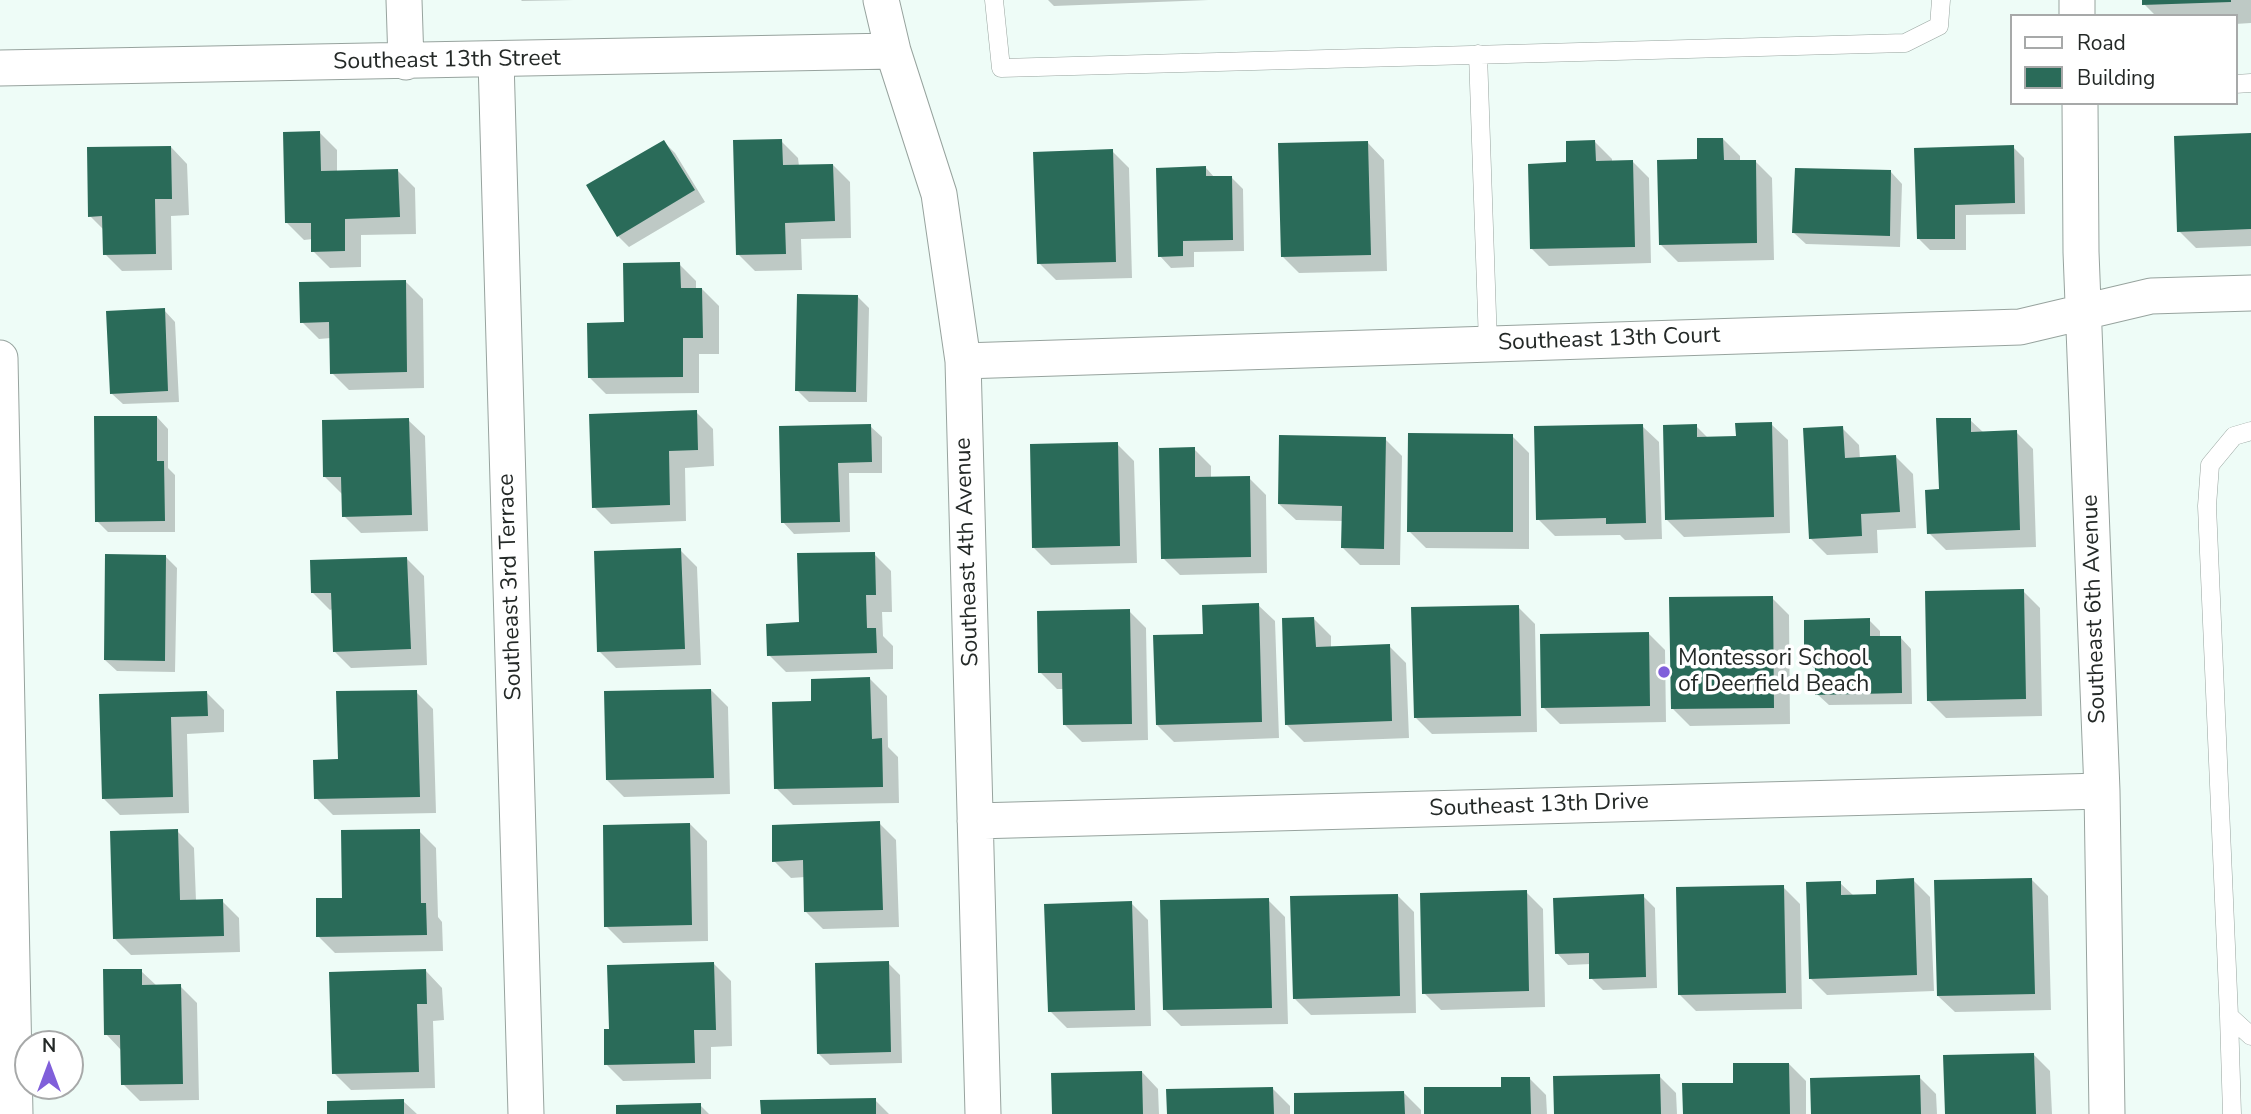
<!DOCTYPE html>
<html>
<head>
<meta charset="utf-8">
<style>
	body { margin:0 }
	#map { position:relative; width:2251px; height:1114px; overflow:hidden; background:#eefcf7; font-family:"Nunito Sans",sans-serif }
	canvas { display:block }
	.legend { position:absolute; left:2010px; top:14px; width:228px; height:91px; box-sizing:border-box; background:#fff; border:2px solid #a7a9a9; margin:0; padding:9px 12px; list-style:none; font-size:21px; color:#242927 }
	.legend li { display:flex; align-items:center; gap:14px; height:35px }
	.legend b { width:35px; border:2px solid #a7a9a9 }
	.north { position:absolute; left:14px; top:1030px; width:70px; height:70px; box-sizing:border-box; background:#fff; border:2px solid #a7a9a9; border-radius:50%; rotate:0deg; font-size:19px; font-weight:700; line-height:28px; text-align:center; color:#242927 }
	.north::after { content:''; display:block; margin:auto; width:24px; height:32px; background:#805fda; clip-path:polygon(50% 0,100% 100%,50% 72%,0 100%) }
</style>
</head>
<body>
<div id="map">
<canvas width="2251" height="1114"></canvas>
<ul class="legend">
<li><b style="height:9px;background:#fff"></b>Road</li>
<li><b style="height:19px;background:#2a6b59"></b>Building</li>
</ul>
<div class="north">N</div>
</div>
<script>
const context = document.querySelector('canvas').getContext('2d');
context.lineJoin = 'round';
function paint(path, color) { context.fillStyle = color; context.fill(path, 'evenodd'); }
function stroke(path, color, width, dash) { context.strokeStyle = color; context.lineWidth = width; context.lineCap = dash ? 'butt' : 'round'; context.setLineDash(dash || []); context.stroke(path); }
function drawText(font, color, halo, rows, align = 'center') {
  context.font = font + ' "Nunito Sans",sans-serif'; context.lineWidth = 7; context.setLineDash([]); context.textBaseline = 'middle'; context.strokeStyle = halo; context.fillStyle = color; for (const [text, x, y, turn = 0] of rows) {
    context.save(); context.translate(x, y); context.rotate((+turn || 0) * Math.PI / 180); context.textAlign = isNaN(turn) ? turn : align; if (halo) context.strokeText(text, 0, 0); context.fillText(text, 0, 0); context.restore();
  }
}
const shadow = new Path2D(`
	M 521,0 L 574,0 L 522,1 Z
	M 1048,0 L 1209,0 L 1054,6 Z
	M 2144,0 L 2251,0 L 2251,23 L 2235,24 L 2235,16 L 2156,16 L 2144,4 Z
	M 320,133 L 337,150 L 337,172 L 398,171 L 415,188 L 416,234 L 361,235 L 361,267 L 330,268 L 313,251 L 313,239 L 304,240 L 287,223 Z
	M 2251,134 L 2251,246 L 2196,248 L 2179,231 Z
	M 1723,139 L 1740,156 L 1740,162 L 1755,161 L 1772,178 L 1774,260 L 1678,262 L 1661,245 L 1699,161 Z
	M 781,141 L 798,158 L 799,166 L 833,165 L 850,182 L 851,238 L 801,239 L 802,270 L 755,271 L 738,254 Z
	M 664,142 L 675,153 L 705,202 L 629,247 L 618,236 Z
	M 1595,142 L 1612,159 L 1612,162 L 1632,161 L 1649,178 L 1651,263 L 1549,266 L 1532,249 L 1568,164 Z
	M 1368,143 L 1384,160 L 1387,271 L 1299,273 L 1282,256 Z
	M 171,147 L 187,164 L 189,215 L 171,216 L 172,270 L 122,271 L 105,254 L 104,230 L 90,216 Z
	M 2013,147 L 2024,158 L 2025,214 L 1966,215 L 1966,250 L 1930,250 L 1919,239 Z
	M 1112,151 L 1129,168 L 1132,278 L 1056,280 L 1039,263 Z
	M 1206,168 L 1215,178 L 1232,178 L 1243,189 L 1244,251 L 1194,252 L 1194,267 L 1171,268 L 1160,256 Z
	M 1891,172 L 1902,184 L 1900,247 L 1806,244 L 1794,233 Z
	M 679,264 L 696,281 L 696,290 L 702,289 L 719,306 L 719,354 L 699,354 L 699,393 L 606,394 L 589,377 L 626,324 Z
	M 406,282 L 423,299 L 424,388 L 349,390 L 332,373 L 331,338 L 319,339 L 302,322 Z
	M 858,297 L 869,308 L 867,402 L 809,402 L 797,390 Z
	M 164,310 L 175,322 L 179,402 L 123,404 L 111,393 Z
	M 696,412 L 713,429 L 714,466 L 685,468 L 686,521 L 611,524 L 594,507 Z
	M 157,417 L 168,429 L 168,468 L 175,475 L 175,532 L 108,532 L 97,521 Z
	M 408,420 L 425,436 L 428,531 L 361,533 L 344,516 L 342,494 L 325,477 Z
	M 1970,420 L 1984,433 L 2016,432 L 2033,449 L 2036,547 L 1946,550 L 1929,533 L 1940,491 Z
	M 1771,424 L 1788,440 L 1790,533 L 1684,537 L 1667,520 L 1696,426 L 1709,439 L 1737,438 Z
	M 870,426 L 882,437 L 882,473 L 849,473 L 850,532 L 794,534 L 783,522 Z
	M 1642,426 L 1659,442 L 1662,539 L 1625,540 L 1620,535 L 1555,536 L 1538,519 Z
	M 1842,428 L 1859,445 L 1860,459 L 1896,457 L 1913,474 L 1916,528 L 1877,530 L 1878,553 L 1827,555 L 1810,538 Z
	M 1512,436 L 1529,453 L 1529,549 L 1426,548 L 1409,531 Z
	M 1385,439 L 1402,456 L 1400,565 L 1360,565 L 1343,548 L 1343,521 L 1296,520 L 1279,504 Z
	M 1117,444 L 1134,461 L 1137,563 L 1051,565 L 1034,548 Z
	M 1194,449 L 1211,466 L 1211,478 L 1249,478 L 1266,495 L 1267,573 L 1180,575 L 1163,558 Z
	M 680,550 L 697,567 L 701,665 L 616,668 L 599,651 Z
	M 874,554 L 891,571 L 892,612 L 882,612 L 883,636 L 893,646 L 893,669 L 786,672 L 769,655 Z
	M 166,557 L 177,568 L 175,672 L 117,671 L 105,660 Z
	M 407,559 L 424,576 L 427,665 L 351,668 L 334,651 L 333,609 L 330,610 L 313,593 Z
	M 2023,591 L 2040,608 L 2042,716 L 1946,718 L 1929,701 Z
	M 1772,598 L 1789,615 L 1790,724 L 1690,726 L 1673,709 Z
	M 1258,605 L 1275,621 L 1279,738 L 1174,742 L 1157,725 L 1205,635 Z
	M 1518,607 L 1535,624 L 1537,732 L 1432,734 L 1415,717 Z
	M 1129,611 L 1146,628 L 1148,740 L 1082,742 L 1065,725 L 1064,689 L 1057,689 L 1040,672 Z
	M 1314,619 L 1331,636 L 1331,648 L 1389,646 L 1406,663 L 1409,738 L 1304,742 L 1287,725 Z
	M 1869,620 L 1880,631 L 1880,638 L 1900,637 L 1911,649 L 1912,704 L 1829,705 L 1817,694 L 1817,671 L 1806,660 Z
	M 1648,633 L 1665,650 L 1666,722 L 1560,724 L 1543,707 Z
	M 870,679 L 887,696 L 888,747 L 898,757 L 899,803 L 793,805 L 776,788 L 813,703 Z
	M 711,690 L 728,707 L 730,794 L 624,797 L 607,780 Z
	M 416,692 L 433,709 L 436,813 L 333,815 L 316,798 L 340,761 Z
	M 207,693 L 224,710 L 224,732 L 187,734 L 189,813 L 120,815 L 103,798 L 101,696 Z
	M 879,823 L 896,840 L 899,927 L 823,929 L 806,912 L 805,877 L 791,878 L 774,861 Z
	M 690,824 L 707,841 L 708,941 L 623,943 L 606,926 Z
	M 177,831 L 194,848 L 196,901 L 222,901 L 239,918 L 240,952 L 131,955 L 114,938 Z
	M 419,831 L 436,848 L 438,917 L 442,922 L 443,951 L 335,953 L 318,936 L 343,899 Z
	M 2031,879 L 2048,896 L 2051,1010 L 1955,1012 L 1938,996 Z
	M 1913,880 L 1930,897 L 1934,991 L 1827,995 L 1810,978 L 1840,883 L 1854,896 L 1878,895 Z
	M 1783,887 L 1800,904 L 1802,1009 L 1696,1011 L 1679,994 Z
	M 1526,892 L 1543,909 L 1545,1007 L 1441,1010 L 1424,993 Z
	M 1397,895 L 1414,912 L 1416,1013 L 1311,1015 L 1294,998 Z
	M 1643,896 L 1655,908 L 1657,988 L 1603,990 L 1591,978 L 1591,964 L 1568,965 L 1557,953 Z
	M 1268,900 L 1285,917 L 1288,1024 L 1181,1026 L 1164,1009 Z
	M 1131,903 L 1148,920 L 1151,1026 L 1067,1028 L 1050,1011 Z
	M 888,963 L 900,975 L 902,1063 L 830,1065 L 818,1053 Z
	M 714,964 L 731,981 L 732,1046 L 711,1047 L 711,1079 L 623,1081 L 606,1064 Z
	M 141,971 L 157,986 L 180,986 L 197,1003 L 199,1100 L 140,1101 L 123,1084 L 122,1051 L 106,1034 Z
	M 426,971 L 442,988 L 444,1020 L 433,1021 L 435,1088 L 351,1090 L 334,1073 Z
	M 2033,1054 L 2050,1071 L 2052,1114 L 1947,1114 Z
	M 1789,1064 L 1806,1081 L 1806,1114 L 1685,1114 L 1734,1084 Z
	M 1142,1072 L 1158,1089 L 1159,1114 L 1054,1114 Z
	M 1659,1076 L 1676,1093 L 1677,1114 L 1556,1114 Z
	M 1919,1077 L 1936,1094 L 1937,1114 L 1813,1114 Z
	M 1529,1078 L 1546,1095 L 1547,1114 L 1426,1114 Z
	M 1273,1089 L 1290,1106 L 1290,1114 L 1169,1114 Z
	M 1404,1093 L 1421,1110 L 1421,1114 L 1296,1114 Z
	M 875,1100 L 889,1114 L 762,1114 Z
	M 403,1101 L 417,1114 L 329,1114 Z
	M 700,1105 L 709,1114 L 618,1114 Z`);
const building = new Path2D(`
	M 2142,0 L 2231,0 L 2231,2 L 2142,5 Z
	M 320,131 L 321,171 L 398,169 L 400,217 L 345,219 L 345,251 L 311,252 L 311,223 L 285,223 L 283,132 Z
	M 2251,133 L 2251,229 L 2177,232 L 2174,136 Z
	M 1697,138 L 1723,138 L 1724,160 L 1756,160 L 1757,243 L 1659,245 L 1657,160 L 1697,159 Z
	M 782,139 L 783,165 L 833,164 L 835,221 L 785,223 L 786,254 L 736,255 L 733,140 Z
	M 664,140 L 695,190 L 617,237 L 586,185 Z
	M 1595,140 L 1596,161 L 1633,160 L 1635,247 L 1530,249 L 1528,164 L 1566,162 L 1566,141 Z
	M 1368,141 L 1371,255 L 1281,257 L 1278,143 Z
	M 2014,145 L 2015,203 L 1955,205 L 1955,239 L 1917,239 L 1914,148 Z
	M 171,146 L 172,199 L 155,199 L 156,254 L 103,255 L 102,216 L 88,217 L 87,147 Z
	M 1113,149 L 1116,262 L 1037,264 L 1033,152 Z
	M 1206,166 L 1206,176 L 1232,176 L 1233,240 L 1183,241 L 1183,256 L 1158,257 L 1156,168 Z
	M 1795,168 L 1891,170 L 1890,236 L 1792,233 Z
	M 680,262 L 681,288 L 702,288 L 703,338 L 683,338 L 683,377 L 588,378 L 587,323 L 624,322 L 623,263 Z
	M 406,280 L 407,372 L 330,374 L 329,322 L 300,323 L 299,282 Z
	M 797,294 L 858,295 L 856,392 L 795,391 Z
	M 165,308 L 168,391 L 110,394 L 106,311 Z
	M 697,410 L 698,450 L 669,451 L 670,505 L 592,508 L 589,414 Z
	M 94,416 L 157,416 L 157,461 L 164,461 L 165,521 L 95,522 Z
	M 409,418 L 412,515 L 342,517 L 341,477 L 323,477 L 322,420 Z
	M 1936,418 L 1971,418 L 1971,432 L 2017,430 L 2020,530 L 1927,534 L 1925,490 L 1939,489 Z
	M 1772,422 L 1774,517 L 1665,520 L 1663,425 L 1697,424 L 1697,437 L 1736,436 L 1735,423 Z
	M 871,424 L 872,462 L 838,463 L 840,522 L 781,523 L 779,426 Z
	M 1643,424 L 1646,523 L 1606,524 L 1606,518 L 1536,520 L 1534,426 Z
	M 1843,426 L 1845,458 L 1896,455 L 1900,512 L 1861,514 L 1862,536 L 1809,539 L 1803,428 Z
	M 1408,433 L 1513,434 L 1513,532 L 1407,532 Z
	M 1279,435 L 1386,437 L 1384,549 L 1341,548 L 1342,506 L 1278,504 Z
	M 1118,442 L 1120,546 L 1032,548 L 1030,444 Z
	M 1195,447 L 1195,477 L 1250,476 L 1251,557 L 1161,559 L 1159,448 Z
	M 681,548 L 685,649 L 597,652 L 594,551 Z
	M 875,552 L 876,595 L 866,595 L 867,628 L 876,628 L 877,653 L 767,656 L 766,624 L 799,622 L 797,553 Z
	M 105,554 L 166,555 L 165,661 L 104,660 Z
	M 407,557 L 411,649 L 333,652 L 331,593 L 311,593 L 310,560 Z
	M 2024,589 L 2026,699 L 1927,701 L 1925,591 Z
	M 1773,596 L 1774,708 L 1671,709 L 1669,597 Z
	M 1259,603 L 1262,722 L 1156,725 L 1153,635 L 1203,634 L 1202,605 Z
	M 1519,605 L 1521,716 L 1414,718 L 1411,607 Z
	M 1130,609 L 1132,724 L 1063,725 L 1062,673 L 1038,673 L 1037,611 Z
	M 1314,617 L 1316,647 L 1390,644 L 1392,721 L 1285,725 L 1282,618 Z
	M 1870,618 L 1870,636 L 1901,636 L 1902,693 L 1815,695 L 1815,661 L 1804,661 L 1804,620 Z
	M 1649,632 L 1650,706 L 1541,708 L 1540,634 Z
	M 870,677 L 872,739 L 882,738 L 883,787 L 774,789 L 772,702 L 811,701 L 811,679 Z
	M 711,689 L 714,778 L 606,780 L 604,691 Z
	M 417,690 L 420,797 L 314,799 L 313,760 L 338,759 L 336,691 Z
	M 207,691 L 208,716 L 171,717 L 173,797 L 102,799 L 99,694 Z
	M 880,821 L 883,910 L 804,912 L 803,860 L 772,862 L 772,825 Z
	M 690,823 L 692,925 L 604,927 L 603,825 Z
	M 178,829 L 180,900 L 223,899 L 224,936 L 113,939 L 110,831 Z
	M 420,829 L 421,903 L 426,903 L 427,935 L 316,937 L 316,898 L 342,898 L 341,830 Z
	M 1914,878 L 1917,975 L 1809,979 L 1806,882 L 1841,881 L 1841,895 L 1876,894 L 1876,880 Z
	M 2032,878 L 2035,994 L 1937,996 L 1934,880 Z
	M 1784,885 L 1786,993 L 1678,995 L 1676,887 Z
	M 1527,890 L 1529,991 L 1422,994 L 1420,893 Z
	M 1398,894 L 1400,996 L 1293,999 L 1290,896 Z
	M 1644,894 L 1646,977 L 1589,979 L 1589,953 L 1555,954 L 1553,898 Z
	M 1269,898 L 1272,1008 L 1163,1010 L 1160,900 Z
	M 1132,901 L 1135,1010 L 1048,1012 L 1044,904 Z
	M 889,961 L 891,1052 L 817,1054 L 815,963 Z
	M 714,962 L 716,1030 L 694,1030 L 695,1063 L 604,1065 L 604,1029 L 609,1029 L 607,965 Z
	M 103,969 L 142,969 L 142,985 L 181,984 L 183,1084 L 121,1085 L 120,1035 L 104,1035 Z
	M 426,969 L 427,1004 L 417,1004 L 419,1072 L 332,1074 L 329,972 Z
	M 2034,1053 L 2036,1114 L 1945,1114 L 1943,1055 Z
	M 1733,1063 L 1789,1063 L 1790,1114 L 1683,1114 L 1682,1083 L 1733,1083 Z
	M 1142,1071 L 1143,1114 L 1052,1114 L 1051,1073 Z
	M 1660,1074 L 1661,1114 L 1554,1114 L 1553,1076 Z
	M 1920,1075 L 1921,1114 L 1811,1114 L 1810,1078 Z
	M 1501,1077 L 1530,1077 L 1531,1114 L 1424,1114 L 1424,1087 L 1501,1087 Z
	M 1273,1087 L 1274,1114 L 1167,1114 L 1166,1089 Z
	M 1404,1091 L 1405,1114 L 1294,1114 L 1294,1093 Z
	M 876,1098 L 876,1114 L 761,1114 L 760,1100 Z
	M 404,1099 L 404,1114 L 327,1114 L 327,1101 Z
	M 701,1103 L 701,1114 L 616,1114 L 616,1105 Z`);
const lane = new Path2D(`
	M 994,0 L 1001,68 L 1905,43 L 1939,26 L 1941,0
	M 1478,54 L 1488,344
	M 2235,84 L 2251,83
	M 2251,431 L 2234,436 L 2210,465 L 2207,506 L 2229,1016 L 2251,1036
	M 2229,1016 L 2232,1114`);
const street = new Path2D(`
	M 404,0 L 406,62
	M 881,0 L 893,51 L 939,194 L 963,361 L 983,1114
	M 2077,0 L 2077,16
	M 496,60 L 526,1114
	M 0,68 L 893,51
	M 2080,103 L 2081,252 L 2102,791 L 2107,1114
	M 0,358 L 15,1114
	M 963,361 L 2020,327 L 2151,296 L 2251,293
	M 975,821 L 2102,791`);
const markers = [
	[1664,672,7,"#805fda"]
];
const streetNames = [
	["Southeast 13th Street",447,61,-1],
	["Southeast 13th Court",1609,340,-2],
	["Southeast 4th Avenue",968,552,-92],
	["Southeast 3rd Terrace",511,587,-92],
	["Southeast 6th Avenue",2095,609,-92],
	["Southeast 13th Drive",1539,806,-2]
];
const poiNames = [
	["Montessori School",1678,659],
	["of Deerfield Beach",1678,685]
];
paint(shadow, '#0003');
paint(building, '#2a6b59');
stroke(lane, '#97a39e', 19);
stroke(street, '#97a39e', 37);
stroke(lane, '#fff', 18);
stroke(street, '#fff', 35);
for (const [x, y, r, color] of markers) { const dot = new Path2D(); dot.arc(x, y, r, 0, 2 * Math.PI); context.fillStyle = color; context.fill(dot); stroke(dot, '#fff', 2.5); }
drawText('23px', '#242927', '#fff', streetNames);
drawText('23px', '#242927', '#fff', poiNames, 'left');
</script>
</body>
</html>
